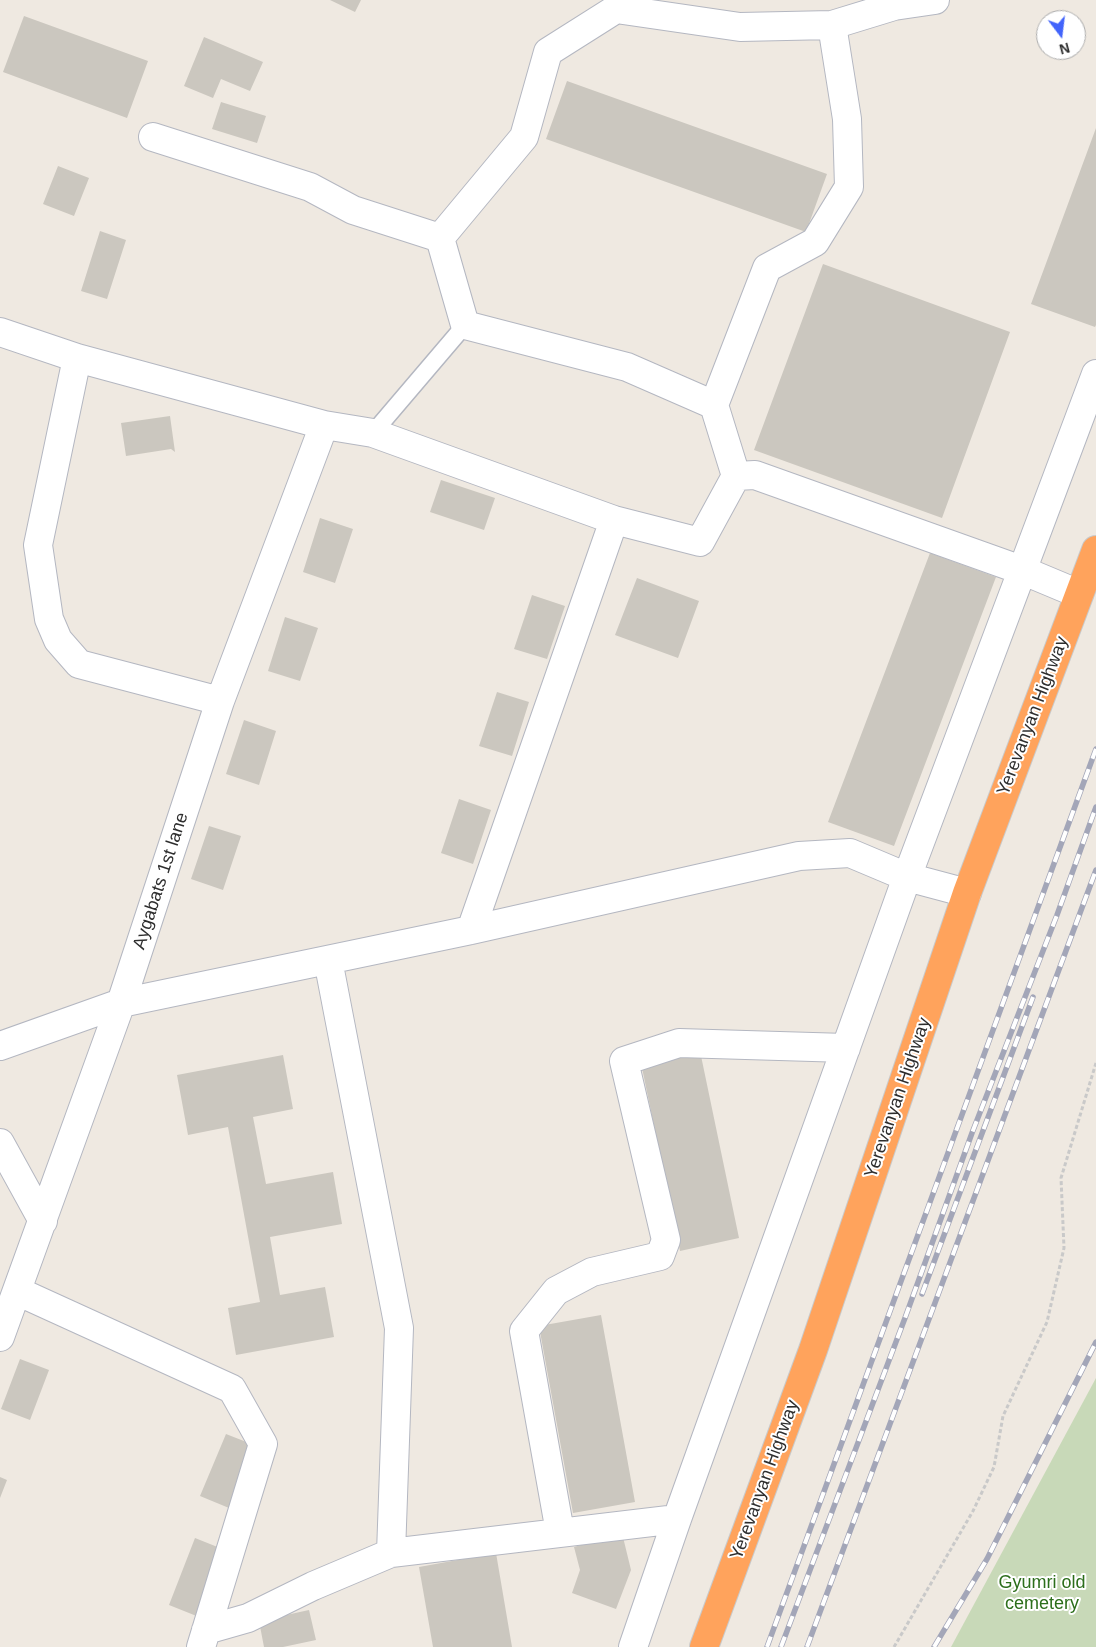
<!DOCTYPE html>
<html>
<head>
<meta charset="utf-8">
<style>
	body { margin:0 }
	#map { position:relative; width:1096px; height:1647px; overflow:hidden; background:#efe9e1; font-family:Arial,sans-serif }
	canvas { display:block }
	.north { position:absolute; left:1036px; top:10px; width:50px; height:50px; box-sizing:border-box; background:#fff; border:1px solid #ababab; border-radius:50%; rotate:165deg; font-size:14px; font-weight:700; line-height:20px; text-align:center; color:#2e2e2e }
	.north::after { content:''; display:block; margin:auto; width:18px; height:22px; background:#4264fb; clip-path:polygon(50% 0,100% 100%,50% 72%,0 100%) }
</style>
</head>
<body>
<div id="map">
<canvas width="1096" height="1647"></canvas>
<div class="north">N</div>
</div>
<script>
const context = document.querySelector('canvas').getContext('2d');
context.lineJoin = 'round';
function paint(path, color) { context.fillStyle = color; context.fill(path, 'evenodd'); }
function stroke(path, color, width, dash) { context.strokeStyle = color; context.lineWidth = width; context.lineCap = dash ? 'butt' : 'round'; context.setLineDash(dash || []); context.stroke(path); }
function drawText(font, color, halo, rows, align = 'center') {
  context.font = font + ' Arial,sans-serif'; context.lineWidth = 4; context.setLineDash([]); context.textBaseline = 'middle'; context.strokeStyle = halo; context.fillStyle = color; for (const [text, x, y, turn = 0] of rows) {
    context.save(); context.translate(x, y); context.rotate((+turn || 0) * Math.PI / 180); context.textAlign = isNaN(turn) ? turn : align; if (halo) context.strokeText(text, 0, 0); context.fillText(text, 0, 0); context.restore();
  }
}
const cemetery = new Path2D(`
	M 1096,1378 L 1096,1647 L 951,1647 Z`);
const building = new Path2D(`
	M 330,0 L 361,0 L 355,12 Z
	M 24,16 L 148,61 L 127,118 L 3,72 Z
	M 204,37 L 263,62 L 250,91 L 221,79 L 213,98 L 184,86 Z
	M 567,81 L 827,174 L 806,232 L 546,139 Z
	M 221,102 L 266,116 L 257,143 L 212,129 Z
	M 1096,128 L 1096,325 L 1095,327 L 1031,304 Z
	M 58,166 L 89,178 L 74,216 L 43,204 Z
	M 100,231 L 126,240 L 107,299 L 81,291 Z
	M 823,264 L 1010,332 L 942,518 L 754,450 Z
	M 170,416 L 175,452 L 171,449 L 126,456 L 121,423 Z
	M 441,480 L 495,498 L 484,530 L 430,512 Z
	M 320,518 L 353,529 L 335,583 L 303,572 Z
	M 930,553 L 996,577 L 894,846 L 828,822 Z
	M 637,578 L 699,601 L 678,658 L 615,635 Z
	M 532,595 L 565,606 L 547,659 L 514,649 Z
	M 285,617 L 318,628 L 300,681 L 268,671 Z
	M 497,692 L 529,702 L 512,756 L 479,746 Z
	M 244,720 L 276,731 L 259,785 L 226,774 Z
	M 459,799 L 491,810 L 473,864 L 441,853 Z
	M 209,826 L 241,836 L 223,890 L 191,879 Z
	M 700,1051 L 739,1238 L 680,1251 L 641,1063 Z
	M 283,1055 L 293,1109 L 253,1117 L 266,1184 L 333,1172 L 342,1224 L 270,1237 L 280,1295 L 325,1287 L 334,1337 L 236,1355 L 228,1308 L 260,1302 L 228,1127 L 188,1135 L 177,1075 Z
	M 601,1315 L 635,1502 L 573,1513 L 539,1326 Z
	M 20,1359 L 49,1370 L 30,1420 L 1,1409 Z
	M 226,1434 L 254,1445 L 229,1508 L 200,1496 Z
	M 0,1477 L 7,1480 L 0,1498 Z
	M 622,1533 L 631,1570 L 616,1609 L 572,1593 L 580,1570 L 574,1547 Z
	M 195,1538 L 225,1550 L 199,1617 L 169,1605 Z
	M 496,1553 L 512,1647 L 433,1647 L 419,1567 Z
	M 309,1610 L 316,1640 L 283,1647 L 264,1647 L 259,1621 Z`);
const path = new Path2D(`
	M 894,1647 L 973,1511 L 994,1467 L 1003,1416 L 1047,1322 L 1064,1248 L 1061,1178 L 1096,1063`);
const lane = new Path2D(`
	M 373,433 L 465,325`);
const street = new Path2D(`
	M 153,137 L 310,187 L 353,210 L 440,238
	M 0,332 L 77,358 L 324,425 L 373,433 L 614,520 L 700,542 L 736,476 L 755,475 L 1024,571 L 1079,594
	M 77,358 L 38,545 L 49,619 L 58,640 L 79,664 L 220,701
	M 714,405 L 767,268 L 815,242 L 849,187 L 847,119 L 832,25
	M 736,476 L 714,405 L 627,367 L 465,325 L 440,238 L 524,137 L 548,52 L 616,9 L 740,27 L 832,25 L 894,6 L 935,0
	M 471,930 L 614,520
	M 328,960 L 399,1328 L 391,1553
	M 0,1046 L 121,1003 L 471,930 L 799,856 L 850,853 L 907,877 L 967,893
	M 0,1143 L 43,1221
	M 17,1291 L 232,1389 L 263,1444 L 201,1647
	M 0,1337 L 121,1003 L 220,701 L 324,425
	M 560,1532 L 524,1331 L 556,1291 L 592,1272 L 660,1256 L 666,1240 L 624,1061 L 679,1043 L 846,1048
	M 206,1630 L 248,1618 L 313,1586 L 391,1553 L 677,1519
	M 633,1647 L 677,1519 L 907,877 L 1096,374`);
const highway = new Path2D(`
	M 704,1647 L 813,1350 L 967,893 L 1096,550`);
const rail = new Path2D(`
	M 922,1294 L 1033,997
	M 767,1647 L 1096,749
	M 781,1647 L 905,1318 L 972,1133 L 1057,915 L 1096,807
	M 807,1647 L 1096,870
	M 934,1647 L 987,1559 L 1096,1342`);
const streetNames = [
	["Yerevanyan Highway",1033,716,-69],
	["Aygabats 1st lane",161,881,-72],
	["Yerevanyan Highway",898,1098,-71],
	["Yerevanyan Highway",765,1480,-70]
];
const parkNames = [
	["Gyumri old",1042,1583],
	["cemetery",1042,1604]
];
paint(cemetery, '#c8d9b8');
paint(building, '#cbc7bf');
stroke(lane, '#b4b7c1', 19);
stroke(street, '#b4b7c1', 30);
stroke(highway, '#c9c9c9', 30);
stroke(path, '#c9c9c9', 3, [4, 2.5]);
stroke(lane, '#fff', 16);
stroke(street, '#fff', 28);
stroke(highway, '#ffa35c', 28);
stroke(rail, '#a3a6b8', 5.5);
stroke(rail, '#fff', 4, [11]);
drawText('18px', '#2e2e2e', '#fff', streetNames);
drawText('18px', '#2c6e1b', '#fff', parkNames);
</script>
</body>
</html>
